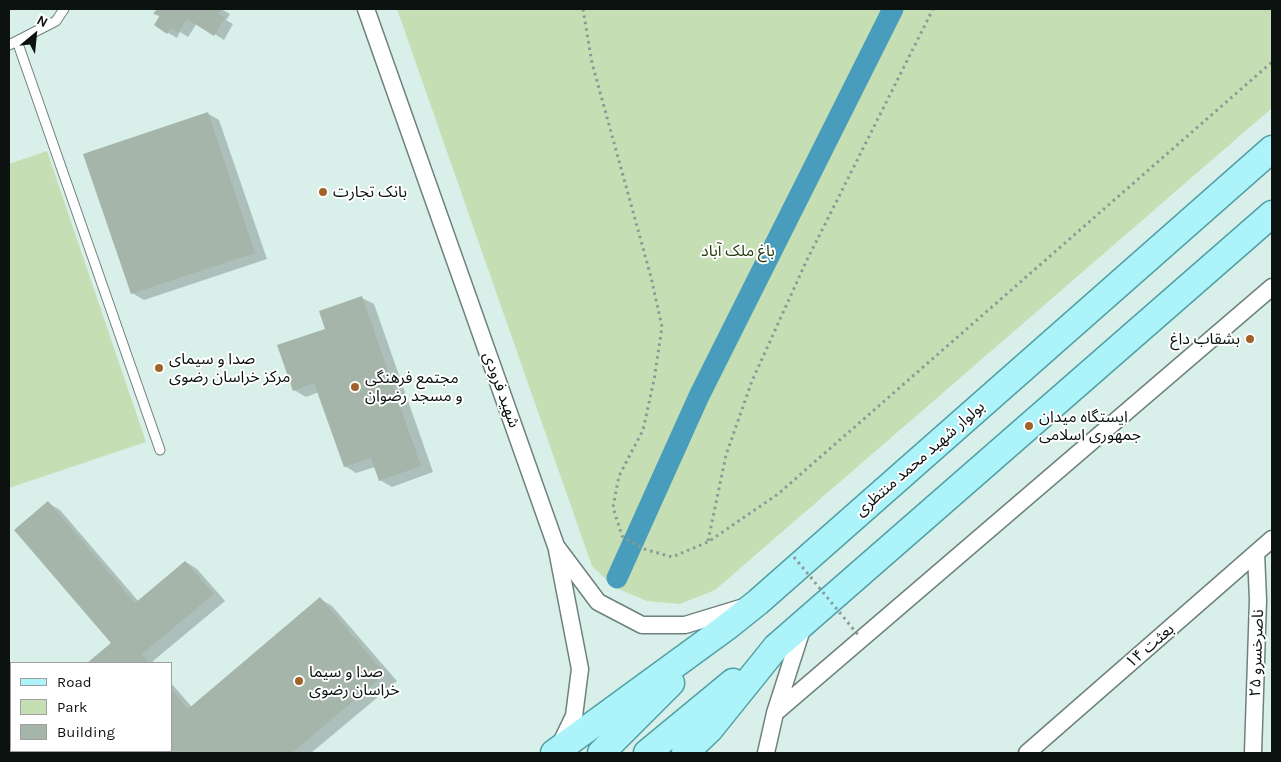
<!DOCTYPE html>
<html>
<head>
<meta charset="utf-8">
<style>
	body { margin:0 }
	#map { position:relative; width:1281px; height:762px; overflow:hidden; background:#d9efea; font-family:Karla,sans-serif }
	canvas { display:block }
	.frame { position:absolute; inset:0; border:10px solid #0b1210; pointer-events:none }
	.legend { position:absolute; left:10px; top:662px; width:162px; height:90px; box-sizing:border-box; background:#fff; border:1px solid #9da09f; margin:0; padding:6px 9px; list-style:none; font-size:15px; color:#0b1210 }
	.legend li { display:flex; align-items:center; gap:10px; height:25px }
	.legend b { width:25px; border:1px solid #9da09f }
	.north { position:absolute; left:10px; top:10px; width:50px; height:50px; -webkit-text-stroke:4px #fff; paint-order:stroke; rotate:28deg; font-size:14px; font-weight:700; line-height:20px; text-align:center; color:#0b1210 }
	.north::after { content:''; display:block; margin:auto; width:18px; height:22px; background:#0b1210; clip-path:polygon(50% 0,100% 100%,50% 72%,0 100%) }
</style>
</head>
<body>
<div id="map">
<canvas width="1281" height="762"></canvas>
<div class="frame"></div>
<ul class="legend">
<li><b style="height:6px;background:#adf4fa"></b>Road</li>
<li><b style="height:14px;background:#c6deb3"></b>Park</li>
<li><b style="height:14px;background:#a5b5aa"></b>Building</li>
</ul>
<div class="north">N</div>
</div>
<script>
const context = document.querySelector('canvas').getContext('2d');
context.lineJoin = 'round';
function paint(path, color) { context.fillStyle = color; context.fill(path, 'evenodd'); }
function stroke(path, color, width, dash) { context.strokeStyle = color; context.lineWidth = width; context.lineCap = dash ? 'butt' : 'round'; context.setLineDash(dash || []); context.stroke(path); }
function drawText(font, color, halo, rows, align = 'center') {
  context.font = font + ' Karla,"Noto Sans Arabic",sans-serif'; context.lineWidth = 4; context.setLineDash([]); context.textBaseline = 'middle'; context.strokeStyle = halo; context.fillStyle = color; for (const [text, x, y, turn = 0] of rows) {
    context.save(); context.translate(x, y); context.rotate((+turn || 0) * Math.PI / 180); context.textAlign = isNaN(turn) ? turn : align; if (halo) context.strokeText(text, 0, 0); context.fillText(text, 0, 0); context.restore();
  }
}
const green = new Path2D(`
	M 397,9 L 1272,9 L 1272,108 L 715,590 L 680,604 L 647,601 L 614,587 L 592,566 Z
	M 47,151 L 146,442 L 9,488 L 9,164 Z`);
const shadow = new Path2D(`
	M 158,9 L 221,9 L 230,14 L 226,20 L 233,24 L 224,40 L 197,23 L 188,37 L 180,32 L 177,38 L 155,25 L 160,17 L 155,14 Z
	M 207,113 L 219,120 L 267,259 L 144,300 L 132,293 Z
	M 362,298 L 374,304 L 433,472 L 392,487 L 380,480 L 375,467 L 356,473 L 345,466 L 319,392 L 306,397 L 294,390 L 327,330 Z
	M 48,503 L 60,510 L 139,602 L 186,562 L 197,569 L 225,601 L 153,661 L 155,663 L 89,663 L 112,643 Z
	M 320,599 L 332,606 L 397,681 L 311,753 L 162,753 L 160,751 L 171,751 L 171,683 L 192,707 Z`);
const canal = new Path2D(`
	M 617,578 L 699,396 L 893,9`);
const building = new Path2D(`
	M 157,9 L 221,9 L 218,13 L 225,18 L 214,36 L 187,19 L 178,33 L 171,28 L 167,34 L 154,25 L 160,15 L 153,14 Z
	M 208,112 L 255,253 L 131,294 L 83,154 Z
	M 362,296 L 421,466 L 379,481 L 371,458 L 344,467 L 314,383 L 293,391 L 277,345 L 325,329 L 319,311 Z
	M 48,501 L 135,603 L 185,561 L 214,594 L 142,654 L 150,663 L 87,663 L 111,643 L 14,530 Z
	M 320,597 L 385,674 L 292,753 L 160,753 L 158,751 L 171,751 L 171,688 L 188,709 Z`);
const path = new Path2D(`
	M 583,9 L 592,63 L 651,277 L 662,327 L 654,380 L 643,430 L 619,476 L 613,507 L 622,536 L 644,549 L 672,557 L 708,542 L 778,494 L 1272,62
	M 708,541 L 726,455 L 752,381 L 806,262 L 933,9`);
const lane = new Path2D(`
	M 17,41 L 160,450
	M 9,45 L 56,21 L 64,9`);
const street = new Path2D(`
	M 366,9 L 556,546 L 598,602 L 642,625 L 685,625 L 744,607
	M 557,550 L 580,669 L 574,716 L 560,745
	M 775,713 L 1272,287
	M 766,753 L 775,713 L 803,626
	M 1027,753 L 1272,539
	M 1253,753 L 1258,600 L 1256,553`);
const primary = new Path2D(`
	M 554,753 L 728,626 L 758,602 L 1272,149
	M 601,753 L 671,683
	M 647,753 L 733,682
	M 685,753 L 710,729 L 776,647 L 1272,214`);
const pathBridge = new Path2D(`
	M 794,557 L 859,636`);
const markers = [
	[323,192,5,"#a06228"],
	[1250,339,5,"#a06228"],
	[159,368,5,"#a06228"],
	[355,387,5,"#a06228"],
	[1029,426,5,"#a06228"],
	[299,681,5,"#a06228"]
];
const poiNames = [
	["بانک تجارت",333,192],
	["بشقاب داغ",1240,339,"right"],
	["صدا و سیمای",169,359],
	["مرکز خراسان رضوی",169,377],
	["مجتمع فرهنگی",365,378],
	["و مسجد رضوان",365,396],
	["ایستگاه میدان",1039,417],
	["جمهوری اسلامی",1039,435],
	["صدا و سیما",309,672],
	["خراسان رضوی",309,690]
];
const parkNames = [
	["باغ ملک آباد",738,251]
];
const streetNames = [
	["شهید فرودی",501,390,70],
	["بولوار شهید محمد منتظری",920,459,-41],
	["بعثت ۱۴",1150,646,-41],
	["ناصرخسرو ۲۵",1257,653,-88]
];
paint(green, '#c6deb3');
paint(shadow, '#0003');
stroke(canal, '#489cbc', 21);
paint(building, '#a5b5aa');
stroke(lane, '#6e827d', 11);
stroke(street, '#6e827d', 19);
stroke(primary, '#51a0a6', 29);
stroke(path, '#8a9b97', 3, [2.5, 4]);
stroke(lane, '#fff', 9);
stroke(street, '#fff', 16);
stroke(primary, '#adf4fa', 26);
stroke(pathBridge, '#8a9b97', 3, [2.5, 4]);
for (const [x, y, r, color] of markers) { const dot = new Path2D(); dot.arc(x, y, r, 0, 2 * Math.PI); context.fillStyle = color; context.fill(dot); stroke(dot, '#fff', 2); }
drawText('16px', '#0b1210', '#fff', poiNames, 'left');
drawText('16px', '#273d10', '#fff', parkNames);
drawText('16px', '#0b1210', '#fff', streetNames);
</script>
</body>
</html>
